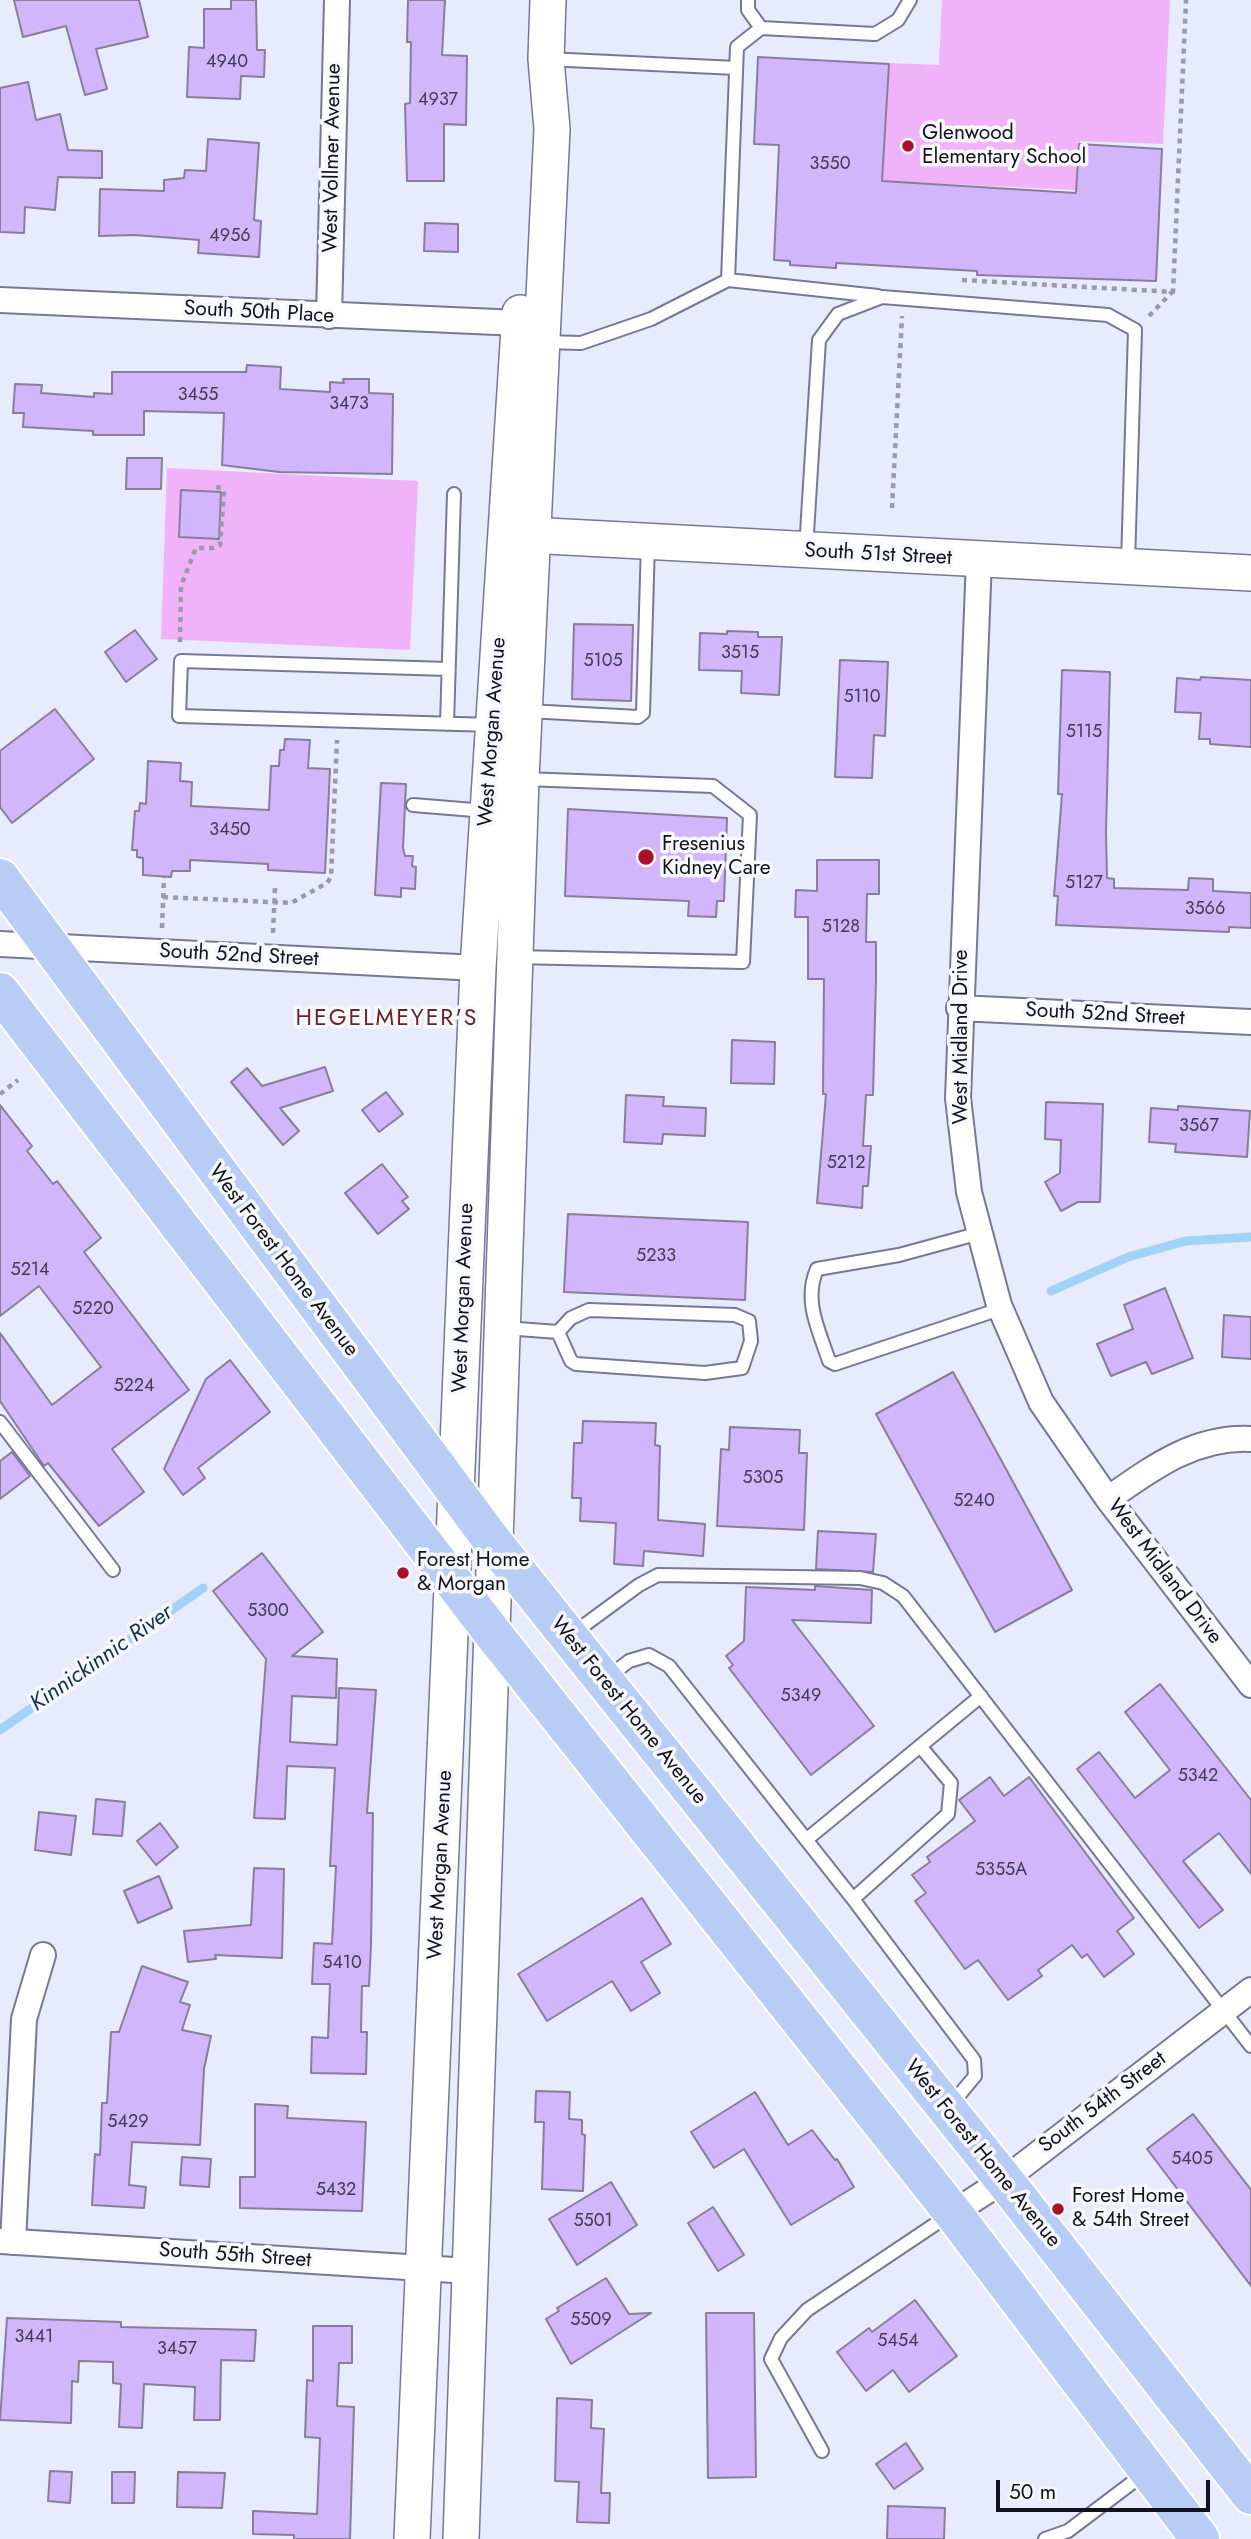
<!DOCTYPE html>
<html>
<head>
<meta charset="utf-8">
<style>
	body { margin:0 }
	#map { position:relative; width:1251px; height:2539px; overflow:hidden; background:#e8eafd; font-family:Jost,sans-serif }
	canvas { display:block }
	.scale { position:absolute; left:996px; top:2480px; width:214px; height:32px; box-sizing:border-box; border:4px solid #11121c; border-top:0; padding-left:9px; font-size:21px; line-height:24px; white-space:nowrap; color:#11121c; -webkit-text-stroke:5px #f7f8fe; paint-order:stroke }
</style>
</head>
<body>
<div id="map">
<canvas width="1251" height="2539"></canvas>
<div class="scale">50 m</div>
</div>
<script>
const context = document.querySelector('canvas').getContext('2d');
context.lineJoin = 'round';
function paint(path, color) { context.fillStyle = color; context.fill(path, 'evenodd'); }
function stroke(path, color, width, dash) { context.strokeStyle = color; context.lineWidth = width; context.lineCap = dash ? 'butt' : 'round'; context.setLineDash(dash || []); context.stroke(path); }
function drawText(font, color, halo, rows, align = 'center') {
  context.font = font + ' Jost,sans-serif'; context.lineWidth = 7; context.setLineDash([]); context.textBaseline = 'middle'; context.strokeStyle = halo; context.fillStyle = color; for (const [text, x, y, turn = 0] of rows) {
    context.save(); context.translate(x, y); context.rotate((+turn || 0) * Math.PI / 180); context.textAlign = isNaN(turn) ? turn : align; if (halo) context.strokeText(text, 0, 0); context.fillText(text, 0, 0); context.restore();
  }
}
const green = new Path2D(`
	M 942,0 L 1170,0 L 1163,144 L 1080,141 L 1077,190 L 883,181 L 888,63 L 939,65 Z
	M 167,468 L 418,481 L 410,650 L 161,639 Z`);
const stream = new Path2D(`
	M 1051,1291 L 1128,1257 L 1186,1241 L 1251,1237
	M 0,1730 L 203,1588`);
const building = new Path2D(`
	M 14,0 L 139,0 L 148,37 L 96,49 L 107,89 L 85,95 L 66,26 L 23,37 Z
	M 231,0 L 256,0 L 257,50 L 265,50 L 264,77 L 241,76 L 240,99 L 187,97 L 189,47 L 204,48 L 204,9 L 231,9 Z
	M 408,0 L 445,0 L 442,55 L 467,56 L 466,125 L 444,124 L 444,181 L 407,181 L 405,104 L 410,103 L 411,42 L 407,42 Z
	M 758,57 L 889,64 L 882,181 L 1076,193 L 1079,144 L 1162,149 L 1156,281 L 977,275 L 977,271 L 836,263 L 836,268 L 790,265 L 790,261 L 774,260 L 779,145 L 754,144 Z
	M 28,82 L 36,120 L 60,114 L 68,150 L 102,151 L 102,178 L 58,177 L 55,210 L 25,207 L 24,233 L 0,232 L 0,88 Z
	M 208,139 L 259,143 L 254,220 L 261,221 L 259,257 L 198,253 L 199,240 L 135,235 L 99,236 L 100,189 L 164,191 L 164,180 L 184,178 L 185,170 L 206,171 Z
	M 425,223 L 458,224 L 458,252 L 424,251 Z
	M 247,365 L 281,367 L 280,389 L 330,392 L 330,382 L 344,383 L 343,379 L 369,379 L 369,393 L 393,394 L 392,474 L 279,472 L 222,465 L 224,413 L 144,411 L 144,435 L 93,435 L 93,431 L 23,427 L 24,413 L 13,413 L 15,384 L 42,385 L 41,393 L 94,397 L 94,393 L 112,394 L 112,372 L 246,372 Z
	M 127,458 L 162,458 L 161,489 L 126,489 Z
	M 181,490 L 221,492 L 219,539 L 179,537 Z
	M 574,624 L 633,625 L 631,701 L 572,699 Z
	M 135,630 L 157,659 L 126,682 L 105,652 Z
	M 727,631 L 758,632 L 758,637 L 782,637 L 779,695 L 741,693 L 742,671 L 699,670 L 700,633 L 727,634 Z
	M 840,660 L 888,662 L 885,736 L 874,735 L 872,778 L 835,777 Z
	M 1062,670 L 1110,672 L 1106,832 L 1107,878 L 1114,879 L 1114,888 L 1188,890 L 1189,878 L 1213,879 L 1213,891 L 1251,893 L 1251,928 L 1229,927 L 1229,932 L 1056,925 L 1058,896 L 1054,896 L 1062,794 L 1058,794 Z
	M 1201,677 L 1251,680 L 1251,747 L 1210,744 L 1210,739 L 1199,739 L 1201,713 L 1175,712 L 1177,678 L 1200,680 Z
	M 55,709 L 94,759 L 12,823 L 0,807 L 0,751 Z
	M 285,739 L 310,740 L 308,768 L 330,769 L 325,873 L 268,870 L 268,864 L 190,860 L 190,871 L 172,871 L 171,877 L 143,875 L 143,858 L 137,857 L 137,850 L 132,850 L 135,811 L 139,811 L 140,803 L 146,804 L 148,761 L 181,763 L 180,781 L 192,782 L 191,806 L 269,810 L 271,766 L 279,766 L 280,750 L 284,750 Z
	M 381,783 L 406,784 L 403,848 L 405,856 L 413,856 L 412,866 L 416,867 L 415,889 L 401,888 L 401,897 L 375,895 Z
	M 568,809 L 727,818 L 724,901 L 717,901 L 716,917 L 688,916 L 689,901 L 565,896 Z
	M 817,860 L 879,860 L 879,894 L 867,894 L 866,942 L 876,942 L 876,979 L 873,1095 L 866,1095 L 863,1146 L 871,1146 L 868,1186 L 863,1186 L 862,1208 L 817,1203 L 826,1094 L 823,1094 L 824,979 L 808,979 L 808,917 L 795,917 L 796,890 L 817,891 Z
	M 732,1040 L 775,1042 L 774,1084 L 731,1083 Z
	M 325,1067 L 333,1091 L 280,1108 L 299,1131 L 283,1145 L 231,1082 L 247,1068 L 262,1086 Z
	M 386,1092 L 403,1114 L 379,1132 L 362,1110 Z
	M 626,1095 L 664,1097 L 663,1106 L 706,1108 L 705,1136 L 663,1134 L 662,1144 L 624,1142 Z
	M 1046,1102 L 1103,1104 L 1100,1202 L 1078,1202 L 1061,1211 L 1045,1182 L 1060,1173 L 1061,1140 L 1045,1139 Z
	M 0,1105 L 32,1146 L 27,1151 L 53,1184 L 57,1181 L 101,1238 L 84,1252 L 189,1390 L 112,1449 L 144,1492 L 99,1526 L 48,1463 L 44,1466 L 0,1401 L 0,1333 L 52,1405 L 101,1367 L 39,1286 L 0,1316 Z
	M 1178,1106 L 1250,1111 L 1247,1157 L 1175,1152 L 1176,1144 L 1149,1142 L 1151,1108 L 1178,1110 Z
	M 382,1164 L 408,1197 L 402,1201 L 409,1209 L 378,1234 L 345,1193 Z
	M 568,1214 L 748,1222 L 745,1300 L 564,1292 Z
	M 1165,1288 L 1193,1358 L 1152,1374 L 1146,1362 L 1111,1376 L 1097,1344 L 1133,1329 L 1124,1305 Z
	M 1224,1315 L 1251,1317 L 1251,1359 L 1222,1357 Z
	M 230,1360 L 270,1412 L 198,1468 L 205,1478 L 183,1495 L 164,1469 L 206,1379 Z
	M 953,1372 L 1072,1590 L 995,1632 L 876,1414 Z
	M 583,1421 L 656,1423 L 655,1445 L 660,1446 L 658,1520 L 705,1524 L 703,1556 L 644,1551 L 643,1566 L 614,1564 L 616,1523 L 580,1521 L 581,1498 L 572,1498 L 574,1443 L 582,1443 Z
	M 730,1427 L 800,1430 L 799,1453 L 807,1453 L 804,1530 L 717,1526 L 721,1449 L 729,1450 Z
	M 12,1452 L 30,1476 L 0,1499 L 0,1461 Z
	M 818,1531 L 876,1534 L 873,1572 L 816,1569 Z
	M 262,1553 L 323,1632 L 292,1656 L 337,1659 L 336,1698 L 292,1696 L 290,1742 L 337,1745 L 339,1688 L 376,1690 L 367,1813 L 373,1813 L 371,1945 L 369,1986 L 362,1986 L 361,2032 L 367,2032 L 366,2074 L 311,2073 L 312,2037 L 328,2038 L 330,1984 L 312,1984 L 314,1943 L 332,1944 L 336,1866 L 330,1866 L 335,1768 L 287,1766 L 285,1819 L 254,1818 L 266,1659 L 213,1591 Z
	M 815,1586 L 872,1590 L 871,1623 L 792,1620 L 874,1726 L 811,1775 L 729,1668 L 733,1665 L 726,1656 L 744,1641 L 746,1587 L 815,1590 Z
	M 1160,1684 L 1251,1800 L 1251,1874 L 1219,1833 L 1183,1861 L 1223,1910 L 1199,1928 L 1077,1769 L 1099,1752 L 1135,1798 L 1170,1770 L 1125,1712 Z
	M 990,1777 L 1004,1796 L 1029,1777 L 1134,1918 L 1117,1931 L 1134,1954 L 1104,1977 L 1087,1954 L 1082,1958 L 1072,1945 L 1038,1970 L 1042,1976 L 1008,2000 L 978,1960 L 965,1969 L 915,1901 L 926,1893 L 912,1875 L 930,1862 L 927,1857 L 975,1821 L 959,1800 Z
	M 96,1799 L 125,1802 L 122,1836 L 93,1834 Z
	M 39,1812 L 76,1816 L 71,1855 L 35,1850 Z
	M 160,1823 L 178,1847 L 156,1865 L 137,1841 Z
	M 254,1868 L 284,1869 L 282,1958 L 215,1955 L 216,1959 L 188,1962 L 184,1931 L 251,1925 Z
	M 159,1876 L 172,1908 L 138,1923 L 124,1891 Z
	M 642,1898 L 671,1944 L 641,1962 L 660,1993 L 631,2011 L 612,1981 L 547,2021 L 518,1974 Z
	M 142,1966 L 188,1982 L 180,2002 L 190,2005 L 182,2030 L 211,2036 L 204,2069 L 200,2145 L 132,2142 L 129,2185 L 146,2187 L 144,2208 L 92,2205 L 95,2154 L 100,2155 L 102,2103 L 107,2103 L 111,2032 L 119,2032 Z
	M 536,2091 L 570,2092 L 569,2119 L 582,2120 L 582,2134 L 585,2135 L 583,2191 L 542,2189 L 544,2122 L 535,2122 Z
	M 755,2092 L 788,2145 L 812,2130 L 835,2160 L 837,2159 L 854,2187 L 791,2225 L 744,2149 L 714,2168 L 691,2132 Z
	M 255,2104 L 288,2106 L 287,2118 L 366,2122 L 362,2211 L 240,2208 L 240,2177 L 255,2177 Z
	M 1193,2114 L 1251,2190 L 1251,2286 L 1147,2149 Z
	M 182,2157 L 211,2159 L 209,2187 L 180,2185 Z
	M 611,2182 L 637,2225 L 577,2265 L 549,2219 Z
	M 713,2207 L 744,2255 L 718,2271 L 688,2223 Z
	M 606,2278 L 629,2314 L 651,2313 L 571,2364 L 546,2319 L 559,2311 L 557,2308 Z
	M 915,2300 L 957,2356 L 909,2392 L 893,2370 L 866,2391 L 837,2352 L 869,2328 L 872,2332 Z
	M 706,2313 L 754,2313 L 756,2477 L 708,2478 Z
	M 7,2318 L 121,2322 L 121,2327 L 256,2330 L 254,2361 L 221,2360 L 220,2420 L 194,2420 L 195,2387 L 144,2384 L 142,2428 L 119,2427 L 121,2384 L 113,2383 L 113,2362 L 79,2361 L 78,2382 L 72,2381 L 71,2423 L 0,2420 Z
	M 313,2326 L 352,2326 L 352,2363 L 339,2363 L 337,2406 L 354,2407 L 350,2539 L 294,2539 L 294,2535 L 253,2534 L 253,2511 L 317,2514 L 320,2438 L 305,2437 L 307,2380 L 313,2381 Z
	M 557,2398 L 592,2400 L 591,2428 L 604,2429 L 601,2493 L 610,2493 L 609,2523 L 577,2522 L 579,2482 L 555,2481 Z
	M 906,2443 L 923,2469 L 894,2489 L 876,2464 Z
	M 50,2471 L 72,2472 L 70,2503 L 48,2501 Z
	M 112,2472 L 135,2472 L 134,2503 L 112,2503 Z
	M 178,2472 L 225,2473 L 222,2508 L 177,2507 Z
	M 888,2506 L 945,2508 L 944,2539 L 887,2539 Z`);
const path = new Path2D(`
	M 962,280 L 1173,292 L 1186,0
	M 1149,316 L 1172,292
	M 892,508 L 902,316
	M 180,642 L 181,586 L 196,548 L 213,548 L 220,545 L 224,493 L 222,488 L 216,487 L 213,491
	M 163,897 L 291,903 L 327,883 L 331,877 L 337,740
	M 162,928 L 164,877
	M 273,933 L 275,888
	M 0,1094 L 18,1080`);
const lane = new Path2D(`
	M 748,0 L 748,10 L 761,28
	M 547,59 L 736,68
	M 728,280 L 878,296
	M 543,342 L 581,343 L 651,319 L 728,280 L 737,47 L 761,28 L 875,34 L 898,20 L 910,0
	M 806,549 L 819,340 L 838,314 L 882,297 L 1108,315 L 1135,330 L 1128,563
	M 448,669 L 181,661 L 179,716 L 493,725
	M 528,711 L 638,717 L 643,713 L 648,543
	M 447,724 L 454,494
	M 413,805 L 486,811
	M 515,957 L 743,962 L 750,815 L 713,786 L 524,779
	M 980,1233 L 899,1255 L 817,1269 C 803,1301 819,1330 829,1361 L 835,1364 L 1000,1309
	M 589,1310 L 735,1315 L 749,1321 L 751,1341 L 742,1368 L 705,1373 L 576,1364 L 571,1361 L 558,1332 L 571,1318 Z
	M 505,1328 L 558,1332
	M 0,1422 L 113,1570
	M 571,1635 L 639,1585 L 658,1575 L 860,1578 L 883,1583 L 903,1596 L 1251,2046
	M 607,1678 L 629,1661 L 649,1655 L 669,1666 L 853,1899 L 974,2060 L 975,2076 L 950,2106
	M 806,1840 L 981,1696
	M 853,1899 L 948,1814 L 951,1783 L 920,1746
	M 822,2451 L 771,2359 L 781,2338 L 807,2310 L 949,2215
	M 1045,2539 L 1068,2531 L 1145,2473`);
const street = new Path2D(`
	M 0,300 L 519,323
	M 329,316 L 337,0
	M 979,559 L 958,1098 L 969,1192 L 999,1305 L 1041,1402 L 1108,1499 L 1251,1685
	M 0,944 L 478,968
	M 959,1008 L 1251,1022
	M 1108,1499 C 1152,1468 1195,1436 1251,1439
	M 953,2213 L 1004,2180 L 1251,1990
	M 0,2241 L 469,2271
	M 13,2242 L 24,2019 L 43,1955`);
const secondary = new Path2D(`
	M 509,534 L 1251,573
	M 412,2539 L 478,968 L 520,313
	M 461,2539 L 521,779 L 552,129 L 546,59 L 548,0`);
const primary = new Path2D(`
	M 0,878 L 493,1542 L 1004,2180 L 1251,2495
	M 0,992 L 491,1631 L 953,2213 L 1200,2539`);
const markers = [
	[908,146,7,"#a91228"],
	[646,857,9,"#a91228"],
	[403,1573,7,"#a91228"],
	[1058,2209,7,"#a91228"]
];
const numberNames = [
	["4940",227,63],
	["4937",438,101],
	["3550",830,165],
	["4956",230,237],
	["3455",198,396],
	["3473",349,405],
	["3515",740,654],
	["5105",603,662],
	["5110",862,698],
	["5115",1084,733],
	["3450",230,831],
	["5127",1084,884],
	["3566",1205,910],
	["5128",841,928],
	["3567",1199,1127],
	["5212",846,1164],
	["5233",656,1257],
	["5214",30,1271],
	["5220",93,1310],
	["5224",134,1387],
	["5305",763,1479],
	["5240",974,1502],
	["5300",268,1612],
	["5349",801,1697],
	["5342",1198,1777],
	["5355A",1001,1871],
	["5410",342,1964],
	["5429",128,2123],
	["5405",1192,2160],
	["5432",336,2191],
	["5501",593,2222],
	["5509",591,2321],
	["3441",34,2338],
	["5454",898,2342],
	["3457",177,2350]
];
const poiNames = [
	["Glenwood",922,134],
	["Elementary School",922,158],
	["Fresenius",662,845],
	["Kidney Care",662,869],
	["Forest Home",417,1561],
	["& Morgan",417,1585],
	["Forest Home",1072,2197],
	["& 54th Street",1072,2221]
];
const streetNames = [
	["West Vollmer Avenue",333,158,-89],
	["South 50th Place",259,313,3],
	["South 51st Street",878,555,3],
	["West Morgan Avenue",493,732,-86],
	["South 52nd Street",239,956,3],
	["South 52nd Street",1105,1015,3],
	["West Midland Drive",962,1037,-90],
	["West Forest Home Avenue",283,1261,53],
	["West Morgan Avenue",464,1298,-88],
	["West Midland Drive",1164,1572,53],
	["West Forest Home Avenue",628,1711,51],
	["West Morgan Avenue",441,1865,-87],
	["South 54th Street",1103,2103,-37],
	["West Forest Home Avenue",982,2154,51],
	["South 55th Street",235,2256,4]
];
const neighbourhoodNames = [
	["HEGELMEYER'S",387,1019]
];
const waterNames = [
	["Kinnickinnic River",102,1659,-35]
];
paint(green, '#f0b3f9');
stroke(stream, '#a1d3f9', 9);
paint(building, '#d1b6fb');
stroke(building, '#887e99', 2);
stroke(lane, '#777895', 16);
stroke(street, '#777895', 28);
stroke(secondary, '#777895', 38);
stroke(primary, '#fff', 42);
stroke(path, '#999aaa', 4.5, [5, 5]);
stroke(lane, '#fff', 12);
stroke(street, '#fff', 24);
stroke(secondary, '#fff', 35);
stroke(primary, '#b7cdf5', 38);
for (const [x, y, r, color] of markers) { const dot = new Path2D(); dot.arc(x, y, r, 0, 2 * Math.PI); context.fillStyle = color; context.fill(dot); stroke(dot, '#f7f8fe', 2.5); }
drawText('18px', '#413b54', null, numberNames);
drawText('21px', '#11121c', '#f7f8fe', poiNames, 'left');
drawText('21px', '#11121c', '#f7f8fe', streetNames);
context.letterSpacing = '2px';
drawText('23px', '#682324', '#f7f8fe', neighbourhoodNames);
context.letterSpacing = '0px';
drawText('italic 23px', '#0f354e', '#f7f8fe', waterNames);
</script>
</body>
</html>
